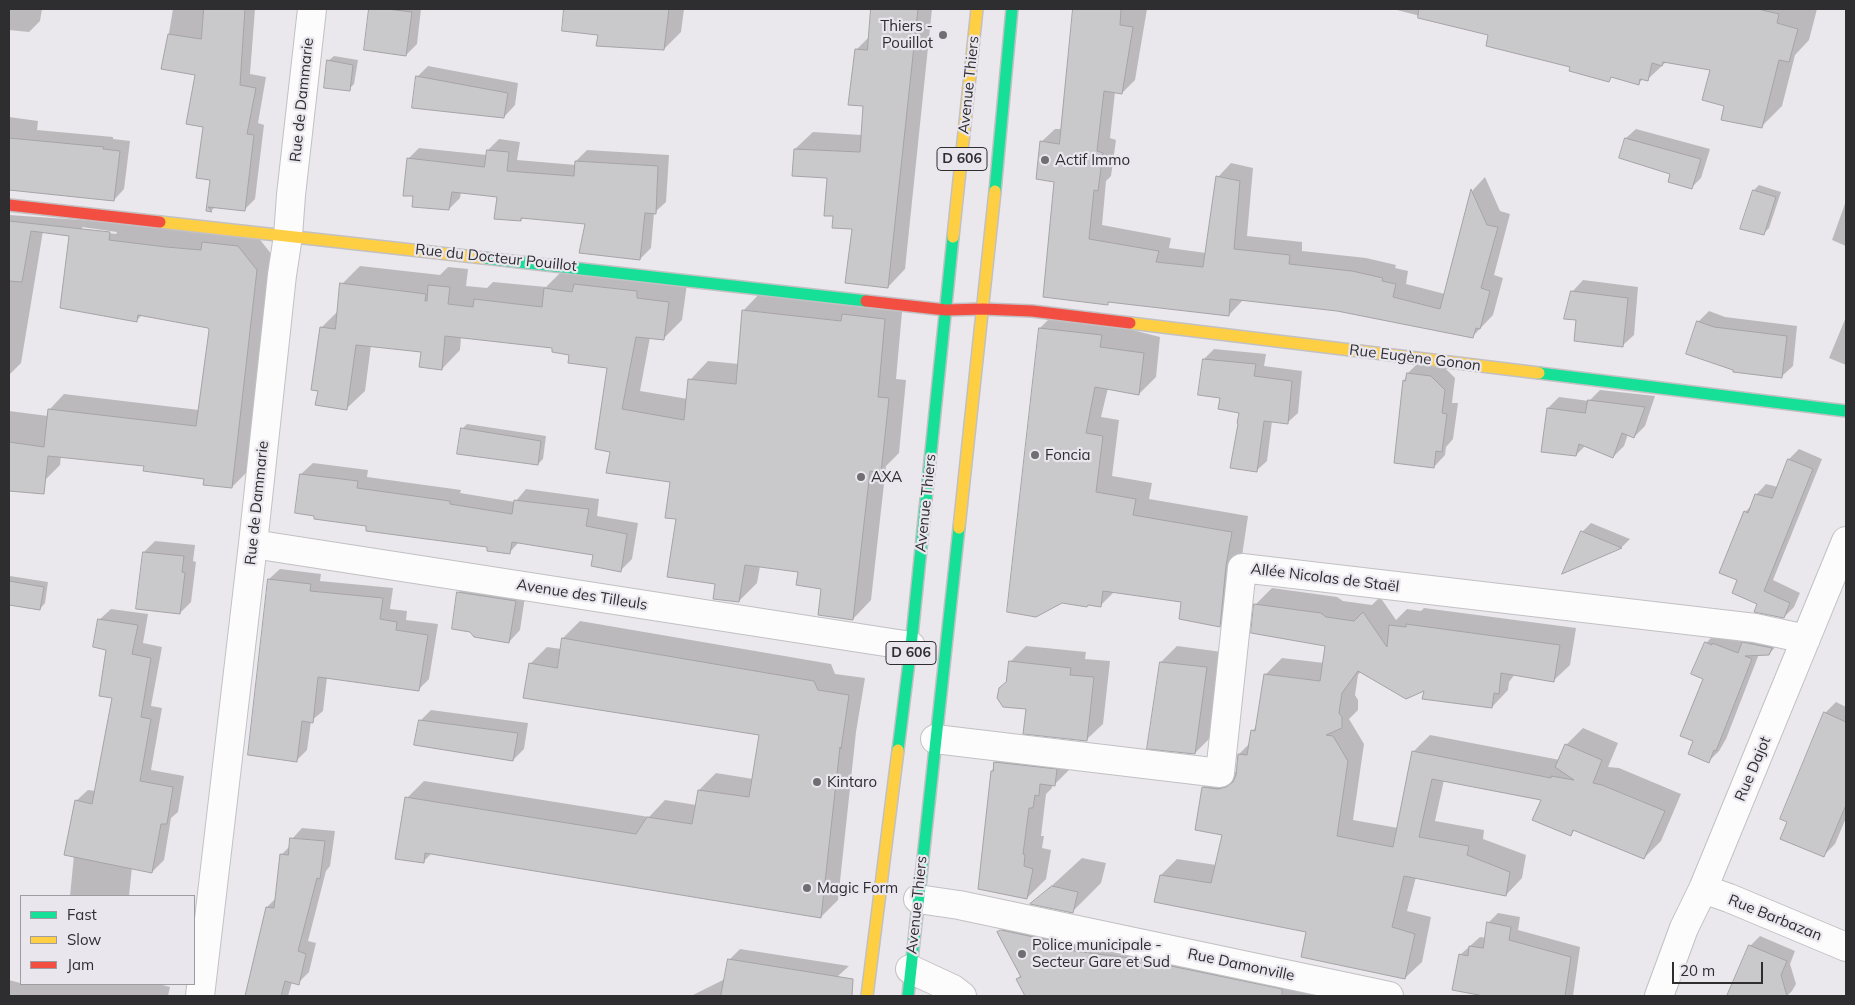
<!DOCTYPE html>
<html>
<head>
<meta charset="utf-8">
<style>
	body { margin:0 }
	#map { position:relative; width:1855px; height:1005px; overflow:hidden; background:#eae8ec; font-family:Mulish,sans-serif }
	canvas { display:block }
	.frame { position:absolute; inset:0; border:10px solid #2e2d30; pointer-events:none }
	.legend { position:absolute; left:20px; top:895px; width:175px; height:90px; box-sizing:border-box; background:#e9e6ee; border:1px solid #9e9ca2; margin:0; padding:6px 9px; list-style:none; font-size:15px; color:#2e2d30 }
	.legend li { display:flex; align-items:center; gap:10px; height:25px }
	.legend b { width:25px; border:1px solid #9e9ca2 }
	.scale { position:absolute; left:1672px; top:962px; width:91px; height:22px; box-sizing:border-box; border:2px solid #2e2d30; border-top:0; padding-left:6px; font-size:15px; line-height:18px; white-space:nowrap; color:#2e2d30; -webkit-text-stroke:4px #e9e6ee; paint-order:stroke }
</style>
</head>
<body>
<div id="map">
<canvas width="1855" height="1005"></canvas>
<div class="frame"></div>
<ul class="legend">
<li><b style="height:6px;background:#16e098"></b>Fast</li>
<li><b style="height:6px;background:#ffcf43"></b>Slow</li>
<li><b style="height:6px;background:#f24e42"></b>Jam</li>
</ul>
<div class="scale">20 m</div>
</div>
<script>
const context = document.querySelector('canvas').getContext('2d');
context.lineJoin = 'round';
function paint(path, color) { context.fillStyle = color; context.fill(path, 'evenodd'); }
function stroke(path, color, width, dash) { context.strokeStyle = color; context.lineWidth = width; context.lineCap = dash ? 'butt' : 'round'; context.setLineDash(dash || []); context.stroke(path); }
function drawText(font, color, halo, rows, align = 'center') {
  context.font = font + ' Mulish,sans-serif'; context.lineWidth = 4.5; context.setLineDash([]); context.textBaseline = 'middle'; context.strokeStyle = halo; context.fillStyle = color; for (const [text, x, y, turn = 0] of rows) {
    context.save(); context.translate(x, y); context.rotate((+turn || 0) * Math.PI / 180); context.textAlign = isNaN(turn) ? turn : align; if (halo) context.strokeText(text, 0, 0); context.fillText(text, 0, 0); context.restore();
  }
}
const shadow = new Path2D(`
	M 9,9 L 42,9 L 40,21 L 29,32 L 9,30 Z
	M 173,9 L 255,9 L 250,74 L 266,77 L 258,123 L 264,125 L 255,199 L 244,210 L 215,207 L 211,211 L 207,210 L 211,179 L 196,74 L 163,68 Z
	M 370,9 L 421,9 L 417,44 L 406,55 L 365,49 Z
	M 566,9 L 684,9 L 681,32 L 664,49 L 599,34 L 563,30 Z
	M 872,9 L 932,9 L 905,269 L 888,287 L 853,228 L 834,215 L 828,177 L 795,149 L 813,132 L 862,135 L 864,105 L 856,50 L 870,36 Z
	M 1074,9 L 1147,9 L 1135,80 L 1122,93 L 1115,92 L 1110,138 L 1116,140 L 1111,176 L 1106,181 L 1102,225 L 1171,238 L 1169,248 L 1206,253 L 1218,177 L 1231,163 L 1253,168 L 1247,236 L 1302,242 L 1302,251 L 1366,258 L 1396,265 L 1395,268 L 1408,271 L 1406,284 L 1445,294 L 1473,190 L 1485,177 L 1500,211 L 1510,214 L 1494,275 L 1503,278 L 1493,315 L 1473,336 L 1337,309 L 1242,299 L 1242,301 L 1229,315 L 1110,301 L 1108,303 L 1041,142 L 1055,129 L 1061,129 Z
	M 1393,9 L 1817,9 L 1809,40 L 1795,55 L 1782,106 L 1761,127 L 1711,69 L 1666,62 L 1647,80 L 1643,79 L 1639,83 L 1613,76 L 1609,80 L 1490,34 Z
	M 334,56 L 358,60 L 354,84 L 349,89 L 328,61 Z
	M 428,66 L 518,83 L 515,105 L 504,117 L 417,77 Z
	M 9,117 L 38,121 L 37,130 L 113,137 L 113,139 L 130,141 L 124,189 L 114,200 L 9,183 Z
	M 1636,129 L 1710,149 L 1701,178 L 1692,187 L 1626,138 Z
	M 499,139 L 520,142 L 517,160 L 576,165 L 576,161 L 587,150 L 669,155 L 666,202 L 654,213 L 651,248 L 640,259 L 586,223 L 524,217 L 521,220 L 499,196 L 461,192 L 460,198 L 449,209 L 414,195 L 408,159 L 419,148 L 487,155 L 488,150 Z
	M 1759,185 L 1781,192 L 1769,228 L 1764,233 L 1754,190 Z
	M 1846,201 L 1846,246 L 1832,240 Z
	M 9,215 L 254,232 L 272,255 L 247,472 L 232,487 L 205,478 L 145,465 L 61,456 L 60,465 L 45,480 L 9,476 L 9,411 L 48,416 L 49,410 L 64,394 L 199,410 L 210,330 L 209,326 L 143,314 L 136,321 L 70,235 L 43,231 L 21,363 L 9,375 ZM 82,227 L 117,232 L 116,234 L 82,230 Z
	M 360,266 L 440,275 L 448,267 L 468,269 L 466,286 L 487,288 L 493,282 L 546,287 L 563,270 L 687,284 L 682,320 L 664,338 L 650,337 L 640,391 L 688,399 L 690,380 L 708,361 L 739,364 L 743,311 L 761,292 L 903,301 L 896,379 L 906,380 L 899,453 L 886,466 L 871,600 L 853,619 L 822,588 L 799,571 L 760,566 L 757,583 L 739,601 L 717,583 L 677,518 L 671,481 L 611,451 L 608,367 L 553,347 L 461,337 L 460,350 L 442,369 L 422,351 L 371,345 L 365,391 L 346,409 L 319,390 L 321,328 L 338,311 L 342,284 Z
	M 1583,280 L 1638,287 L 1634,335 L 1622,346 L 1572,292 Z
	M 1057,311 L 1160,337 L 1156,377 L 1139,394 L 1108,388 L 1101,417 L 1119,420 L 1112,476 L 1152,483 L 1149,499 L 1248,516 L 1243,549 L 1236,609 L 1220,625 L 1183,601 L 1114,592 L 1101,605 L 1040,328 Z
	M 1709,311 L 1725,317 L 1797,326 L 1793,366 L 1781,377 L 1698,322 Z
	M 1846,317 L 1846,365 L 1829,358 Z
	M 1214,349 L 1266,354 L 1264,366 L 1302,371 L 1298,413 L 1287,423 L 1272,421 L 1267,461 L 1256,471 L 1240,412 L 1222,397 L 1204,359 Z
	M 1419,362 L 1442,365 L 1455,378 L 1452,403 L 1458,403 L 1453,439 L 1446,447 L 1445,455 L 1434,467 L 1404,381 L 1408,373 Z
	M 1600,390 L 1655,396 L 1645,426 L 1634,437 L 1628,434 L 1624,446 L 1613,457 L 1585,446 L 1576,455 L 1548,408 L 1559,397 L 1589,401 Z
	M 467,424 L 546,436 L 543,459 L 538,464 L 462,429 Z
	M 1799,449 L 1822,459 L 1773,580 L 1800,593 L 1794,607 L 1784,617 L 1759,603 L 1739,580 L 1745,512 L 1752,505 L 1756,495 L 1766,484 L 1778,487 L 1789,459 Z
	M 313,463 L 368,470 L 367,477 L 461,490 L 460,493 L 515,502 L 526,489 L 599,499 L 597,516 L 638,523 L 632,559 L 621,570 L 594,554 L 519,542 L 510,552 L 488,546 L 368,525 L 301,474 Z
	M 1591,523 L 1630,539 L 1622,547 L 1565,572 L 1582,532 Z
	M 155,541 L 195,545 L 193,561 L 196,562 L 191,602 L 180,613 L 144,552 Z
	M 280,569 L 321,574 L 320,581 L 393,588 L 390,609 L 407,611 L 406,620 L 438,624 L 429,679 L 418,690 L 327,677 L 323,711 L 311,721 L 307,750 L 297,760 L 269,579 Z
	M 10,576 L 48,582 L 45,603 L 40,609 L 9,604 L 9,578 Z
	M 469,582 L 526,590 L 520,630 L 509,642 L 458,593 Z
	M 1272,588 L 1337,597 L 1343,601 L 1372,605 L 1380,597 L 1396,620 L 1407,609 L 1421,611 L 1424,608 L 1576,628 L 1570,665 L 1553,681 L 1515,674 L 1509,682 L 1508,690 L 1492,707 L 1361,671 L 1358,675 L 1355,695 L 1358,700 L 1358,710 L 1349,719 L 1364,744 L 1353,820 L 1398,828 L 1413,752 L 1430,735 L 1560,760 L 1566,745 L 1583,728 L 1618,743 L 1608,767 L 1619,768 L 1681,794 L 1661,841 L 1644,858 L 1575,830 L 1570,835 L 1543,799 L 1444,780 L 1435,821 L 1484,830 L 1483,839 L 1526,855 L 1522,878 L 1506,895 L 1416,877 L 1407,911 L 1431,917 L 1422,962 L 1405,978 L 1308,931 L 1161,875 L 1177,859 L 1216,865 L 1223,834 L 1203,787 L 1220,771 L 1237,772 L 1239,754 L 1250,743 L 1252,731 L 1257,726 L 1265,675 L 1282,658 L 1324,663 L 1326,645 L 1255,605 Z
	M 111,609 L 148,614 L 143,643 L 162,647 L 151,706 L 162,708 L 151,770 L 184,776 L 178,812 L 171,818 L 164,860 L 152,872 L 132,867 L 129,896 L 70,896 L 74,855 L 76,801 L 88,790 L 96,791 L 113,697 L 108,649 L 99,620 Z
	M 580,621 L 831,664 L 835,674 L 865,678 L 856,732 L 838,900 L 821,917 L 432,853 L 423,862 L 407,798 L 424,781 L 649,817 L 665,800 L 696,805 L 699,790 L 716,773 L 753,779 L 761,734 L 530,664 L 547,647 L 561,649 L 563,638 Z
	M 1716,633 L 1724,633 L 1744,642 L 1754,633 L 1779,643 L 1769,654 L 1759,654 L 1726,739 L 1719,751 L 1709,761 L 1694,740 L 1705,678 L 1706,643 Z
	M 1026,646 L 1086,652 L 1085,659 L 1110,661 L 1103,724 L 1086,740 L 1027,708 L 1008,680 L 1010,662 Z
	M 1177,646 L 1222,652 L 1211,737 L 1195,753 L 1161,662 Z
	M 1836,702 L 1846,707 L 1846,818 L 1835,844 L 1824,855 L 1789,821 L 1825,713 Z
	M 431,710 L 528,723 L 524,749 L 513,760 L 420,721 Z
	M 1014,744 L 1073,766 L 1054,785 L 1052,784 L 1052,788 L 1046,794 L 1041,836 L 1044,836 L 1042,848 L 1051,850 L 1046,879 L 1027,898 L 992,771 L 995,762 Z
	M 302,828 L 335,831 L 330,866 L 326,871 L 308,941 L 316,943 L 309,972 L 298,983 L 292,982 L 288,996 L 246,996 L 267,907 L 276,898 L 281,855 L 291,845 L 292,839 Z
	M 1082,858 L 1106,863 L 1101,883 L 1072,912 L 1033,903 Z
	M 1498,913 L 1520,917 L 1518,930 L 1580,947 L 1573,996 L 1489,996 L 1454,989 L 1460,955 L 1480,937 L 1486,938 L 1488,923 Z
	M 1012,920 L 1320,985 L 1317,996 L 1026,996 L 1017,979 L 1021,975 L 999,933 Z
	M 1760,936 L 1795,951 L 1790,964 L 1796,984 L 1792,991 L 1787,996 L 1729,996 L 1750,946 Z
	M 740,949 L 849,966 L 816,996 L 691,996 L 725,979 L 729,960 Z
	M 9,980 L 28,985 L 30,984 L 159,984 L 170,987 L 168,996 L 9,996 Z`);
const building = new Path2D(`
	M 204,9 L 245,9 L 240,85 L 256,88 L 247,134 L 254,135 L 245,211 L 208,207 L 212,212 L 206,211 L 210,180 L 196,178 L 203,127 L 186,124 L 195,75 L 161,69 L 168,34 L 201,39 Z
	M 369,9 L 387,9 L 412,12 L 406,56 L 364,50 Z
	M 564,9 L 669,9 L 664,50 L 596,46 L 598,35 L 562,31 Z
	M 871,9 L 918,9 L 888,288 L 845,283 L 852,229 L 832,228 L 833,216 L 824,216 L 827,178 L 792,176 L 794,149 L 860,152 L 863,106 L 848,105 L 855,49 L 867,50 Z
	M 1073,9 L 1121,9 L 1120,25 L 1133,27 L 1122,94 L 1104,91 L 1097,151 L 1103,153 L 1098,191 L 1094,190 L 1089,239 L 1159,251 L 1156,262 L 1203,267 L 1216,176 L 1240,181 L 1234,249 L 1290,255 L 1289,264 L 1352,271 L 1383,278 L 1382,281 L 1396,284 L 1393,297 L 1440,309 L 1471,189 L 1487,225 L 1498,227 L 1481,288 L 1490,291 L 1480,329 L 1476,328 L 1473,338 L 1337,311 L 1230,299 L 1229,316 L 1108,302 L 1108,305 L 1043,297 L 1054,182 L 1036,179 L 1040,141 L 1059,144 Z
	M 1419,9 L 1758,9 L 1779,14 L 1777,23 L 1798,29 L 1789,62 L 1779,60 L 1762,128 L 1721,120 L 1724,106 L 1702,100 L 1710,70 L 1663,62 L 1662,66 L 1652,63 L 1648,81 L 1640,79 L 1639,85 L 1611,77 L 1609,82 L 1569,71 L 1570,67 L 1486,46 L 1488,35 L 1418,18 Z
	M 327,60 L 353,65 L 350,91 L 324,88 Z
	M 416,76 L 508,93 L 504,118 L 412,108 Z
	M 9,138 L 104,147 L 103,149 L 120,151 L 114,201 L 9,190 Z
	M 1625,138 L 1701,159 L 1692,189 L 1668,182 L 1670,174 L 1619,158 Z
	M 487,150 L 509,152 L 507,171 L 574,176 L 575,161 L 658,166 L 656,214 L 645,213 L 640,260 L 579,253 L 585,224 L 521,218 L 521,221 L 494,219 L 497,197 L 452,192 L 449,210 L 412,207 L 413,196 L 403,196 L 407,158 L 484,167 Z
	M 1753,190 L 1776,197 L 1764,235 L 1740,229 Z
	M 9,221 L 110,232 L 109,240 L 166,247 L 201,250 L 202,242 L 238,246 L 257,270 L 232,488 L 203,485 L 204,479 L 143,471 L 144,466 L 48,456 L 44,494 L 9,491 L 9,442 L 44,447 L 48,409 L 196,426 L 209,330 L 208,328 L 138,315 L 137,322 L 60,308 L 69,236 L 31,231 L 22,282 L 9,281 Z
	M 340,283 L 426,294 L 425,301 L 427,301 L 428,285 L 450,287 L 448,304 L 473,307 L 474,299 L 542,307 L 544,288 L 572,292 L 574,284 L 637,291 L 637,298 L 669,302 L 664,340 L 636,337 L 622,409 L 684,420 L 688,379 L 736,384 L 742,310 L 841,321 L 842,314 L 885,319 L 878,397 L 889,398 L 881,473 L 870,471 L 853,620 L 818,615 L 821,589 L 796,585 L 798,572 L 745,565 L 739,602 L 713,599 L 715,584 L 667,577 L 676,519 L 665,518 L 670,482 L 606,473 L 610,452 L 595,449 L 607,368 L 568,363 L 569,355 L 552,352 L 552,348 L 445,336 L 442,370 L 419,367 L 421,352 L 356,345 L 347,410 L 315,405 L 318,391 L 311,390 L 320,327 L 335,329 Z
	M 1571,291 L 1628,298 L 1623,347 L 1574,341 L 1576,320 L 1564,319 Z
	M 1697,321 L 1714,327 L 1787,336 L 1782,378 L 1733,372 L 1733,370 L 1686,354 Z
	M 1039,328 L 1102,335 L 1100,347 L 1144,353 L 1139,395 L 1095,387 L 1086,433 L 1103,436 L 1096,492 L 1136,499 L 1133,515 L 1232,532 L 1226,566 L 1220,627 L 1179,619 L 1181,602 L 1103,591 L 1101,607 L 1088,605 L 1087,607 L 1062,603 L 1036,617 L 1007,612 Z
	M 1203,359 L 1256,364 L 1254,376 L 1292,381 L 1288,424 L 1264,421 L 1257,472 L 1230,468 L 1238,424 L 1237,423 L 1239,413 L 1218,409 L 1220,398 L 1198,395 Z
	M 1407,373 L 1431,376 L 1445,390 L 1442,413 L 1447,414 L 1442,452 L 1436,451 L 1434,468 L 1394,463 L 1403,380 L 1405,381 Z
	M 1588,400 L 1645,407 L 1634,438 L 1622,433 L 1613,458 L 1579,444 L 1576,456 L 1541,452 L 1547,408 L 1585,413 Z
	M 461,428 L 541,441 L 538,465 L 457,454 Z
	M 1788,459 L 1813,469 L 1764,591 L 1790,603 L 1784,618 L 1754,612 L 1757,604 L 1732,593 L 1737,580 L 1719,573 L 1744,511 L 1748,513 L 1755,494 L 1772,498 Z
	M 300,474 L 358,481 L 357,488 L 450,501 L 450,504 L 512,514 L 514,500 L 589,509 L 586,526 L 627,534 L 621,572 L 591,566 L 593,555 L 512,542 L 510,554 L 487,551 L 487,547 L 366,531 L 366,526 L 314,519 L 314,516 L 295,513 Z
	M 1581,531 L 1622,548 L 1562,574 Z
	M 143,552 L 184,556 L 182,572 L 185,573 L 180,614 L 136,609 Z
	M 268,579 L 311,584 L 310,591 L 383,598 L 380,619 L 397,622 L 396,630 L 428,635 L 419,691 L 318,677 L 313,723 L 302,721 L 297,762 L 248,755 Z
	M 9,581 L 44,587 L 40,610 L 9,605 Z
	M 457,592 L 516,601 L 509,643 L 474,637 L 470,632 L 452,629 Z
	M 1254,604 L 1321,613 L 1326,617 L 1354,621 L 1363,612 L 1387,647 L 1389,625 L 1406,627 L 1406,624 L 1560,645 L 1554,682 L 1501,673 L 1499,694 L 1494,693 L 1492,708 L 1422,699 L 1424,691 L 1406,699 L 1358,671 L 1342,693 L 1339,713 L 1342,717 L 1342,728 L 1326,735 L 1333,736 L 1348,761 L 1337,836 L 1393,847 L 1412,751 L 1551,778 L 1551,776 L 1574,780 L 1555,767 L 1565,744 L 1602,760 L 1593,783 L 1602,785 L 1665,811 L 1644,859 L 1573,830 L 1571,836 L 1532,820 L 1541,800 L 1432,779 L 1419,837 L 1469,846 L 1467,855 L 1510,872 L 1506,896 L 1404,876 L 1392,927 L 1415,934 L 1405,979 L 1301,957 L 1306,932 L 1154,902 L 1160,875 L 1211,883 L 1222,835 L 1195,830 L 1202,787 L 1218,789 L 1226,787 L 1233,782 L 1236,775 L 1238,754 L 1247,755 L 1251,730 L 1255,731 L 1264,674 L 1320,681 L 1325,646 L 1251,633 Z
	M 98,619 L 138,625 L 132,654 L 151,658 L 141,717 L 151,719 L 140,781 L 173,787 L 167,824 L 161,824 L 152,873 L 64,855 L 75,800 L 92,804 L 112,698 L 99,696 L 106,650 L 93,647 Z
	M 562,638 L 814,681 L 818,690 L 849,695 L 841,749 L 840,747 L 821,918 L 425,853 L 424,863 L 395,859 L 405,797 L 636,834 L 647,817 L 692,824 L 698,790 L 749,797 L 759,735 L 523,698 L 529,663 L 557,668 Z
	M 1705,642 L 1712,645 L 1712,643 L 1738,653 L 1742,642 L 1772,648 L 1769,655 L 1745,656 L 1752,659 L 1716,751 L 1714,750 L 1709,763 L 1688,754 L 1693,741 L 1680,736 L 1703,679 L 1691,674 Z
	M 1009,661 L 1071,668 L 1070,675 L 1094,677 L 1087,741 L 1023,734 L 1026,709 L 1003,707 L 997,698 L 999,688 L 1006,682 Z
	M 1160,662 L 1207,667 L 1195,754 L 1147,749 Z
	M 1824,712 L 1846,722 L 1846,805 L 1824,857 L 1780,839 L 1787,822 L 1780,819 Z
	M 419,720 L 518,733 L 513,761 L 414,745 Z
	M 994,762 L 1057,769 L 1055,786 L 1040,784 L 1039,796 L 1035,795 L 1033,808 L 1029,808 L 1023,854 L 1025,855 L 1024,866 L 1033,869 L 1027,899 L 978,889 L 991,771 L 993,771 Z
	M 290,838 L 325,841 L 320,879 L 317,878 L 298,951 L 306,954 L 299,985 L 285,981 L 281,996 L 245,996 L 266,907 L 274,908 L 280,854 L 288,855 Z
	M 1052,886 L 1078,892 L 1073,913 L 1030,904 Z
	M 1487,922 L 1511,927 L 1509,940 L 1571,957 L 1565,996 L 1484,996 L 1452,990 L 1459,954 L 1468,956 L 1469,946 L 1483,948 Z
	M 1001,930 L 1075,946 L 1074,951 L 1137,959 L 1282,989 L 1282,996 L 1025,996 L 1016,979 L 1021,977 L 997,932 Z
	M 1749,945 L 1787,961 L 1781,975 L 1787,996 L 1727,996 Z
	M 728,959 L 853,979 L 852,996 L 721,996 Z`);
const street = new Path2D(`
	M 253,544 L 911,646
	M 935,739 L 1220,773 L 1242,568 L 1755,628 L 1806,639
	M 1703,889 L 1729,898 L 1846,947
	M 918,899 L 959,905 L 1389,996
	M 910,969 L 953,989 L 962,996
	M 200,996 L 253,544 L 282,275 L 288,236 L 291,195 L 312,9
	M 1659,996 L 1684,928 L 1703,889 L 1846,541`);
const fast = new Path2D(`
	M 995,191 L 1012,9
	M 484,258 L 866,301
	M 1539,373 L 1846,411
	M 898,750 L 911,646 L 953,237
	M 908,996 L 959,528`);
const slow = new Path2D(`
	M 160,222 L 484,258
	M 953,237 L 977,9
	M 1130,323 L 1539,373
	M 959,528 L 995,191
	M 867,996 L 898,750`);
const jam = new Path2D(`
	M 9,205 L 160,222
	M 866,301 L 946,310 L 983,309 L 1032,311 L 1130,323`);
const markers = [
	[943,35,5,"#706e72"],
	[1045,160,5,"#706e72"],
	[1035,455,5,"#706e72"],
	[861,477,5,"#706e72"],
	[817,782,5,"#706e72"],
	[807,888,5,"#706e72"],
	[1022,954,5,"#706e72"]
];
const shields = [
	[962,159,50],
	[911,653,50]
];
const shieldNames = [
	["D 606",962,159],
	["D 606",911,653]
];
const poiNames = [
	["Thiers -",933,26,"right"],
	["Pouillot",933,43,"right"],
	["Actif Immo",1055,160],
	["Foncia",1045,455],
	["AXA",871,477],
	["Kintaro",827,782],
	["Magic Form",817,888],
	["Police municipale -",1032,945],
	["Secteur Gare et Sud",1032,962]
];
const streetNames = [
	["Avenue Thiers",969,85,-84],
	["Rue de Dammarie",302,100,-84],
	["Rue du Docteur Pouillot",496,258,6],
	["Rue Eugène Gonon",1415,358,7],
	["Rue de Dammarie",257,503,-84],
	["Avenue Thiers",926,503,-84],
	["Allée Nicolas de Staël",1325,578,7],
	["Avenue des Tilleuls",582,595,9],
	["Rue Dajot",1753,769,-67],
	["Avenue Thiers",917,905,-84],
	["Rue Barbazan",1775,918,22],
	["Rue Damonville",1241,965,12]
];
paint(shadow, '#0003');
paint(building, '#c9c8ca');
stroke(building, '#a5a3a7', 1);
stroke(street, '#c2c0c3', 30);
stroke(fast, '#c2c0c3', 14);
stroke(slow, '#c2c0c3', 14);
stroke(jam, '#c2c0c3', 14);
stroke(street, '#fcfcfc', 28);
stroke(fast, '#16e098', 11);
stroke(slow, '#ffcf43', 11);
stroke(jam, '#f24e42', 11);
for (const [x, y, r, color] of markers) { const dot = new Path2D(); dot.arc(x, y, r, 0, 2 * Math.PI); context.fillStyle = color; context.fill(dot); stroke(dot, '#e9e6ee', 2); }
for (const [x, y, w] of shields) { const box = new Path2D(); box.roundRect(x - w / 2, y - 11.5, w, 23, 4); context.fillStyle = '#e9e6ee'; context.fill(box); stroke(box, '#2e2d30', 1); }
drawText('bold 14px', '#2e2d30', null, shieldNames);
drawText('15px', '#2e2d30', '#e9e6ee', poiNames, 'left');
drawText('15px', '#2e2d30', '#e9e6ee', streetNames);
</script>
</body>
</html>
